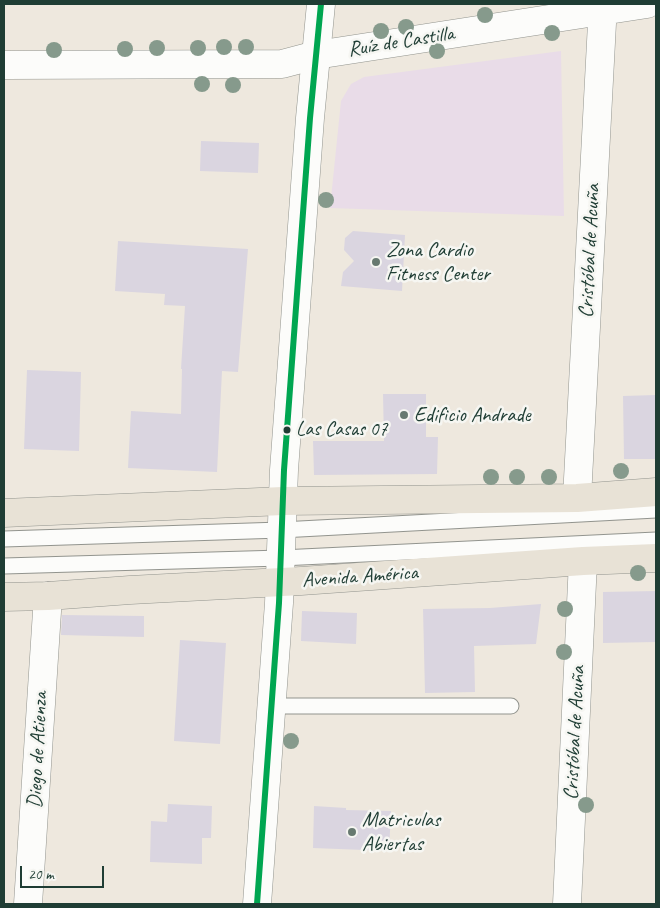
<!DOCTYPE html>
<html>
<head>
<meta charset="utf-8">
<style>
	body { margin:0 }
	#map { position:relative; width:660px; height:908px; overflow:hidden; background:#eee8de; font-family:Caveat,sans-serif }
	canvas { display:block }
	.frame { position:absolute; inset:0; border:5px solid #1f3d34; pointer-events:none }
	.scale { position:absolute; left:20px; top:866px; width:84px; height:22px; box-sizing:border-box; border:2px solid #1f3d34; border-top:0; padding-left:6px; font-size:15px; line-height:18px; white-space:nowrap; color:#1f3d34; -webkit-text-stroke:4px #f6f6f2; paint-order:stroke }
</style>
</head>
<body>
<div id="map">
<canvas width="660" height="908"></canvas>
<div class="frame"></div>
<div class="scale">20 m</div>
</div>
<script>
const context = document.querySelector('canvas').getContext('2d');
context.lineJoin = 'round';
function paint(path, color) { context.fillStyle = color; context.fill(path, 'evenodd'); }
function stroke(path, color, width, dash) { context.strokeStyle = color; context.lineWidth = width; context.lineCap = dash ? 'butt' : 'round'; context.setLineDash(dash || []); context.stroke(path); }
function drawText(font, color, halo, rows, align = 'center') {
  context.font = font + ' Caveat,sans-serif'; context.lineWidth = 5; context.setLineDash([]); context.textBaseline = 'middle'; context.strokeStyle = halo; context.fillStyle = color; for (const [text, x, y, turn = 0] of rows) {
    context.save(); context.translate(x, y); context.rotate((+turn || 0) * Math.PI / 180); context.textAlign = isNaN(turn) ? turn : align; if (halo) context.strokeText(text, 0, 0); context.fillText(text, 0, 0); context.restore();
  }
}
const built = new Path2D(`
	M 561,51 L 564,216 L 330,208 L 341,101 L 351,84 L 364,77 Z`);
const building = new Path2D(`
	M 201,141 L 259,143 L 258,173 L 200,171 Z
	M 353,231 L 405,235 L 402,291 L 341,286 L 343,272 L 354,261 L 344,250 L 345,238 Z
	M 118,241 L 248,249 L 238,372 L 222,371 L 217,472 L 128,468 L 131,411 L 181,414 L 182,369 L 181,369 L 185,306 L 164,305 L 165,294 L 115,291 Z
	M 27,370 L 81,372 L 79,451 L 24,449 Z
	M 383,394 L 426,394 L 426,437 L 438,437 L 437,474 L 314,475 L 313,441 L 384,441 Z
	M 656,395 L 656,459 L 624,459 L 623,396 Z
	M 656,591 L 656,642 L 603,643 L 603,592 Z
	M 541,604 L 536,644 L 474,646 L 475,692 L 425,693 L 423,609 L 490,608 Z
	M 302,611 L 357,613 L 356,644 L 301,641 Z
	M 62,615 L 144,616 L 144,637 L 61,635 Z
	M 180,640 L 226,643 L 220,744 L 174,741 Z
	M 168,804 L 212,806 L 211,838 L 202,838 L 202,864 L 150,862 L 151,821 L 167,822 Z
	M 314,806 L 346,808 L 346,810 L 391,811 L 389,851 L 313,848 Z`);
const service = new Path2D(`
	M 4,539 L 281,530 L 656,510
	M 4,566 L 281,558 L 656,540
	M 271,706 L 511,706`);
const minor = new Path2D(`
	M 4,65 L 282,64 L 316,55 L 647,4
	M 577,498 L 603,4
	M 28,904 L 48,596
	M 567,904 L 583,561`);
const tertiary = new Path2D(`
	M 257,904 L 279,603 L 284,470 L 310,118 L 321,4`);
const primary = new Path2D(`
	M 4,513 L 283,501 L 577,498 L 656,492
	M 4,597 L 48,596 L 130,590 L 301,581 L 583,561 L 656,558`);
const bus1 = new Path2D(`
	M 257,904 L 279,603 L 284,470 L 310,118 L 321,4`);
const trees = [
	[485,15],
	[406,27],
	[381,31],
	[552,33],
	[224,47],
	[246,47],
	[157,48],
	[198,48],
	[125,49],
	[54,50],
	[437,51],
	[202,84],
	[233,85],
	[326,200],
	[621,471],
	[491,477],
	[517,477],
	[549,477],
	[638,573],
	[565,609],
	[564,652],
	[291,741],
	[586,805]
];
const markers = [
	[376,262,5,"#677970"],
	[404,415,5,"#677970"],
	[287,430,4.5,"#1f3d34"],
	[352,832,5,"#677970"]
];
const busNames = [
	["Las Casas 07",296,430]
];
const streetNames = [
	["Ruíz de Castilla",401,42,-9],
	["Cristóbal de Acuña",590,251,-87],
	["Avenida América",360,577,-4],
	["Cristóbal de Acuña",575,733,-87],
	["Diego de Atienza",38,750,-87]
];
const poiNames = [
	["Zona Cardio",386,250],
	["Fitness Center",386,274],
	["Edificio Andrade",414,415],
	["Matriculas",362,820],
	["Abiertas",362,844]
];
paint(built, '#e9dce8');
paint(building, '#dad5e0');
stroke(service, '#92948e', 17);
stroke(minor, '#92948e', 29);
stroke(tertiary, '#92948e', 29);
stroke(primary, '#92948e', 29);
stroke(service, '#fcfcfa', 15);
stroke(minor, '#fcfcfa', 28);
stroke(tertiary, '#fcfcfa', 28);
stroke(primary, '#e8e2d6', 28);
stroke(bus1, '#00a651', 6);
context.fillStyle = '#869a8c';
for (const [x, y] of trees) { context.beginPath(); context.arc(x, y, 8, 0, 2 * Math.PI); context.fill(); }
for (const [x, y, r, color] of markers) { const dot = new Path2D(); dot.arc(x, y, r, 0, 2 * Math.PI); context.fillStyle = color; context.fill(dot); stroke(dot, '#f6f6f2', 2); }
drawText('20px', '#1f3d34', '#f6f6f2', busNames, 'left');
drawText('21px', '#1f3d34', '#f6f6f2', streetNames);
drawText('21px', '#1f3d34', '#f6f6f2', poiNames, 'left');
</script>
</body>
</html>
